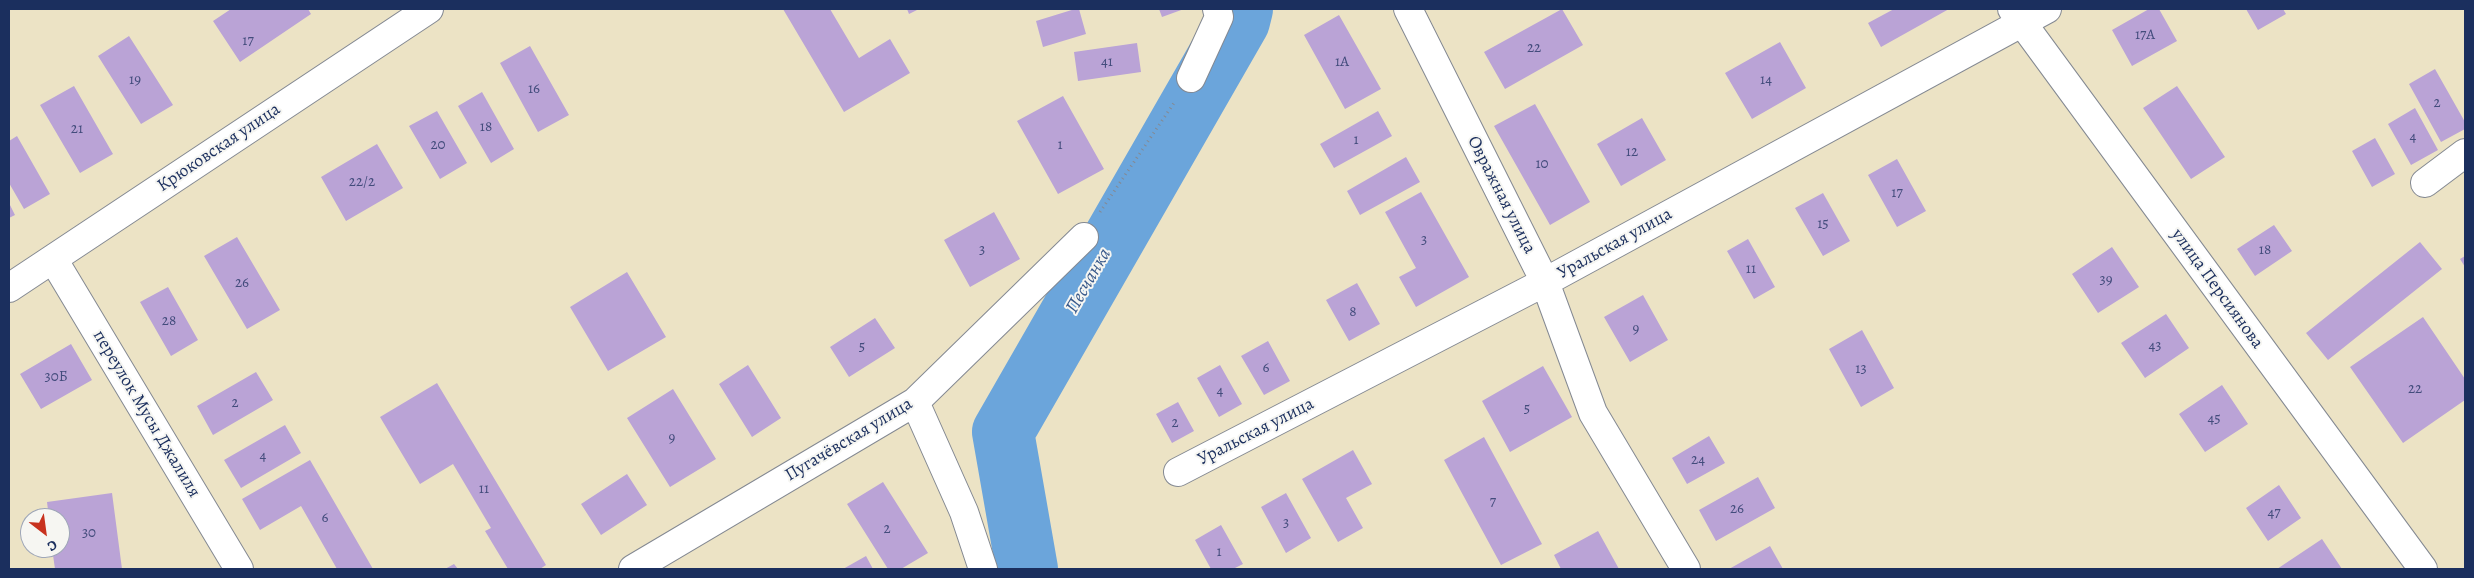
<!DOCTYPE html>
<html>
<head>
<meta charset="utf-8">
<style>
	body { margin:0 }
	#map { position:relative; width:2474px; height:578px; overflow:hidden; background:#ece3c5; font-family:Alegreya,serif }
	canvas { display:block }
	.frame { position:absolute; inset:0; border:10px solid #1b2f5e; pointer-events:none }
	.north { position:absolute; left:20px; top:508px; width:50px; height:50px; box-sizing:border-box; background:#f6f6f2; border:1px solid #9ea6b7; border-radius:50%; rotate:150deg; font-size:14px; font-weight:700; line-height:20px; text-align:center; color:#1b2f5e }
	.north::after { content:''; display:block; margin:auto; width:18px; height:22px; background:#c8321e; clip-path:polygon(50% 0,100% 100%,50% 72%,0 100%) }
</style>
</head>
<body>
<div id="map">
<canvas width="2474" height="578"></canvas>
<div class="frame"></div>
<div class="north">С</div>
</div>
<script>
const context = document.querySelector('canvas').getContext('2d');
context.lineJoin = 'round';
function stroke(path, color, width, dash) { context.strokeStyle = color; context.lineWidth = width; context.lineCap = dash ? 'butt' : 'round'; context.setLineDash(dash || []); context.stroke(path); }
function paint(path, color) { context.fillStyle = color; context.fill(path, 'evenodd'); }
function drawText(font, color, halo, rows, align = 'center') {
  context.font = font + ' Alegreya,serif'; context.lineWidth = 4; context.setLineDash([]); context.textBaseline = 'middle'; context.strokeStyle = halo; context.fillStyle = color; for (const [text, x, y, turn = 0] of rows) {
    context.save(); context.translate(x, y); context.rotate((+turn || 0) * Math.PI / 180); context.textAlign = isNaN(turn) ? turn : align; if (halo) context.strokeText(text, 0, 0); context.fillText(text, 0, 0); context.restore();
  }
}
const river = new Path2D(`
	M 1027,569 L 1003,432 L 1239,21 L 1242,9`);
const building = new Path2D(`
	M 231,9 L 308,9 L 311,14 L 240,62 L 213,21 Z
	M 783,9 L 830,9 L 859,58 L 890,39 L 910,73 L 844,112 Z
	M 907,9 L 919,9 L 909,14 Z
	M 1075,9 L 1079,9 L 1086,34 L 1043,47 L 1036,21 Z
	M 1159,9 L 1184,9 L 1162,17 Z
	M 1562,9 L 1583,45 L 1505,89 L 1484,52 Z
	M 1894,9 L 1949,9 L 1881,47 L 1868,23 Z
	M 2149,9 L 2159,9 L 2177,41 L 2132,66 L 2112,30 Z
	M 2246,9 L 2283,9 L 2286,14 L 2258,30 Z
	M 1339,15 L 1381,89 L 1345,109 L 1304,35 Z
	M 129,36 L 173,105 L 141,124 L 98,56 Z
	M 1780,42 L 1806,88 L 1752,119 L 1725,73 Z
	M 1137,43 L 1141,72 L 1078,81 L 1074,52 Z
	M 530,46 L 569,115 L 538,132 L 500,63 Z
	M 2435,69 L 2465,122 L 2465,129 L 2441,142 L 2409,84 Z
	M 74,86 L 113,154 L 80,173 L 40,105 Z
	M 2177,86 L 2225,157 L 2191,179 L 2143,108 Z
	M 482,92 L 514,149 L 491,163 L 458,106 Z
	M 1063,96 L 1104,169 L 1058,194 L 1017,121 Z
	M 1535,104 L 1590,202 L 1550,225 L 1494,126 Z
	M 2415,108 L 2438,150 L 2411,165 L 2388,124 Z
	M 437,111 L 467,163 L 440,179 L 409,126 Z
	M 1378,111 L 1392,136 L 1334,168 L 1320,144 Z
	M 1642,118 L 1666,160 L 1621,186 L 1597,144 Z
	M 17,136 L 50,194 L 24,209 L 9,183 L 9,141 Z
	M 2375,138 L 2395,174 L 2372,187 L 2352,151 Z
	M 377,144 L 403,188 L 346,221 L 321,177 Z
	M 1406,157 L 1420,182 L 1360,215 L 1347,191 Z
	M 1897,159 L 1926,211 L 1897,227 L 1868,175 Z
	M 1421,192 L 1469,277 L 1416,307 L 1399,277 L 1416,268 L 1385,212 Z
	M 1823,193 L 1850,241 L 1823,256 L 1795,208 Z
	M 9,203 L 15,215 L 9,218 Z
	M 994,212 L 1020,259 L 970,287 L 944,240 Z
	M 2274,225 L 2292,251 L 2255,276 L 2237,249 Z
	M 237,237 L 280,310 L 247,329 L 204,256 Z
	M 1748,239 L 1775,287 L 1754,299 L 1727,251 Z
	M 2420,242 L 2442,269 L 2328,360 L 2306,333 Z
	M 2112,247 L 2139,287 L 2098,313 L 2072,274 Z
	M 2465,256 L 2465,267 L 2460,259 Z
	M 627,272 L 666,337 L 608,371 L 570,307 Z
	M 1357,283 L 1380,324 L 1349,341 L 1326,300 Z
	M 168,287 L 198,340 L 171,356 L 140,302 Z
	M 1643,295 L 1668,340 L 1630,362 L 1604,317 Z
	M 2166,314 L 2189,348 L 2145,378 L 2121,343 Z
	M 2423,317 L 2465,379 L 2465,400 L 2403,443 L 2350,367 Z
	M 875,318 L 895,348 L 849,377 L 830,347 Z
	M 1862,330 L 1894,388 L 1861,407 L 1829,349 Z
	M 1268,341 L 1290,381 L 1264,395 L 1241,356 Z
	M 71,344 L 92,380 L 41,409 L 20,374 Z
	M 748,365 L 781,418 L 752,437 L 719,384 Z
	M 1220,365 L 1242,404 L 1219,417 L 1197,378 Z
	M 1543,366 L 1572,417 L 1510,452 L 1482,401 Z
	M 256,372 L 273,400 L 213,435 L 197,406 Z
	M 437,383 L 546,565 L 540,569 L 508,569 L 485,531 L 491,528 L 453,464 L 420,484 L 380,417 Z
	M 2222,385 L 2248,424 L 2205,452 L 2179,414 Z
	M 673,389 L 716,459 L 670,487 L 627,418 Z
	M 1178,402 L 1194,431 L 1172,443 L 1156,414 Z
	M 285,425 L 301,453 L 241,488 L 224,460 Z
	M 1709,436 L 1725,463 L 1687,484 L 1672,458 Z
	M 1484,437 L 1542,544 L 1501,565 L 1444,460 Z
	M 1353,450 L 1372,484 L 1346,498 L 1363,528 L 1338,542 L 1302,479 Z
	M 310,460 L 373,569 L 337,569 L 301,506 L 260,530 L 242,499 Z
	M 627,474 L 647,505 L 601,535 L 581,504 Z
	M 1758,477 L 1775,508 L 1716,541 L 1699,510 Z
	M 883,482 L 928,553 L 901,569 L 888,569 L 847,504 Z
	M 2279,485 L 2301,518 L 2268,541 L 2246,508 Z
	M 112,493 L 122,569 L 55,569 L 52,548 L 60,548 L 60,518 L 49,518 L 47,502 Z
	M 1286,493 L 1311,538 L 1286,553 L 1261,507 Z
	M 1221,525 L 1243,564 L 1233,569 L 1211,569 L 1195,540 Z
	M 1598,531 L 1619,569 L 1561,569 L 1554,555 Z
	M 2322,539 L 2342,569 L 2277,569 Z
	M 1770,546 L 1783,569 L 1729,569 Z
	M 866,556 L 873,569 L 843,569 Z
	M 454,564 L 458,569 L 445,569 Z`);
const path = new Path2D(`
	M 1100,212 L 1174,103`);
const minor = new Path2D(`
	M 1408,9 L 1545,282 L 1593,413 L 1686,569
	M 2012,9 L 2423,569
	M 1191,78 L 1219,17 L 1217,9
	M 2425,183 L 2465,153
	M 53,259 L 239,569
	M 9,288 L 429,9
	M 915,402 L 964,512 L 983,569
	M 1178,472 L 1545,282 L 2047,9
	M 633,569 L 915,402 L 1084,237`);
const numberNames = [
	["17А",2145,35],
	["17",248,41],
	["22",1534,48],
	["41",1107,62],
	["1А",1342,62],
	["19",135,80],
	["14",1766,80],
	["16",534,89],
	["2",2437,103],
	["18",486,127],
	["21",77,129],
	["4",2413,137],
	["1",1356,140],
	["20",438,145],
	["1",1060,145],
	["12",1632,152],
	["10",1542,164],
	["22/2",362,182],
	["17",1897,193],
	["15",1823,224],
	["3",1424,240],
	["3",982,250],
	["18",2265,250],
	["11",1751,269],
	["39",2106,280],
	["26",242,283],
	["8",1353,312],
	["28",169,321],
	["9",1636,329],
	["43",2155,346],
	["5",862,347],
	["6",1266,368],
	["13",1861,369],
	["30Б",56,377],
	["22",2415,389],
	["4",1220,391],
	["2",235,403],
	["5",1527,409],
	["45",2214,419],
	["2",1175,423],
	["9",672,438],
	["4",263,456],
	["24",1698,460],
	["11",484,489],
	["7",1493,502],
	["26",1737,509],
	["47",2274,513],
	["6",325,518],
	["3",1286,523],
	["2",887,529],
	["30",89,533],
	["1",1219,552]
];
const streetNames = [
	["Крюковская улица",219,148,-34],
	["Овражная улица",1501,195,63],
	["Уральская улица",1615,244,-29],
	["улица Персиянова",2217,289,54],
	["переулок Мусы Джалиля",146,414,59],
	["Уральская улица",1256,432,-27],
	["Пугачёвская улица",849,440,-31]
];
const waterNames = [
	["Песчанка",1089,281,-60]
];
stroke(river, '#6ba5db', 62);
paint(building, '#baa3d6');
stroke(minor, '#848992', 30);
stroke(path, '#848992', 3, [1, 4]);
stroke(minor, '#fff', 28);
drawText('15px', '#434c7c', null, numberNames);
drawText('18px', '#1b2f5e', '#f6f6f2', streetNames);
drawText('italic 19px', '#37588a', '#f6f6f2', waterNames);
</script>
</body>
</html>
